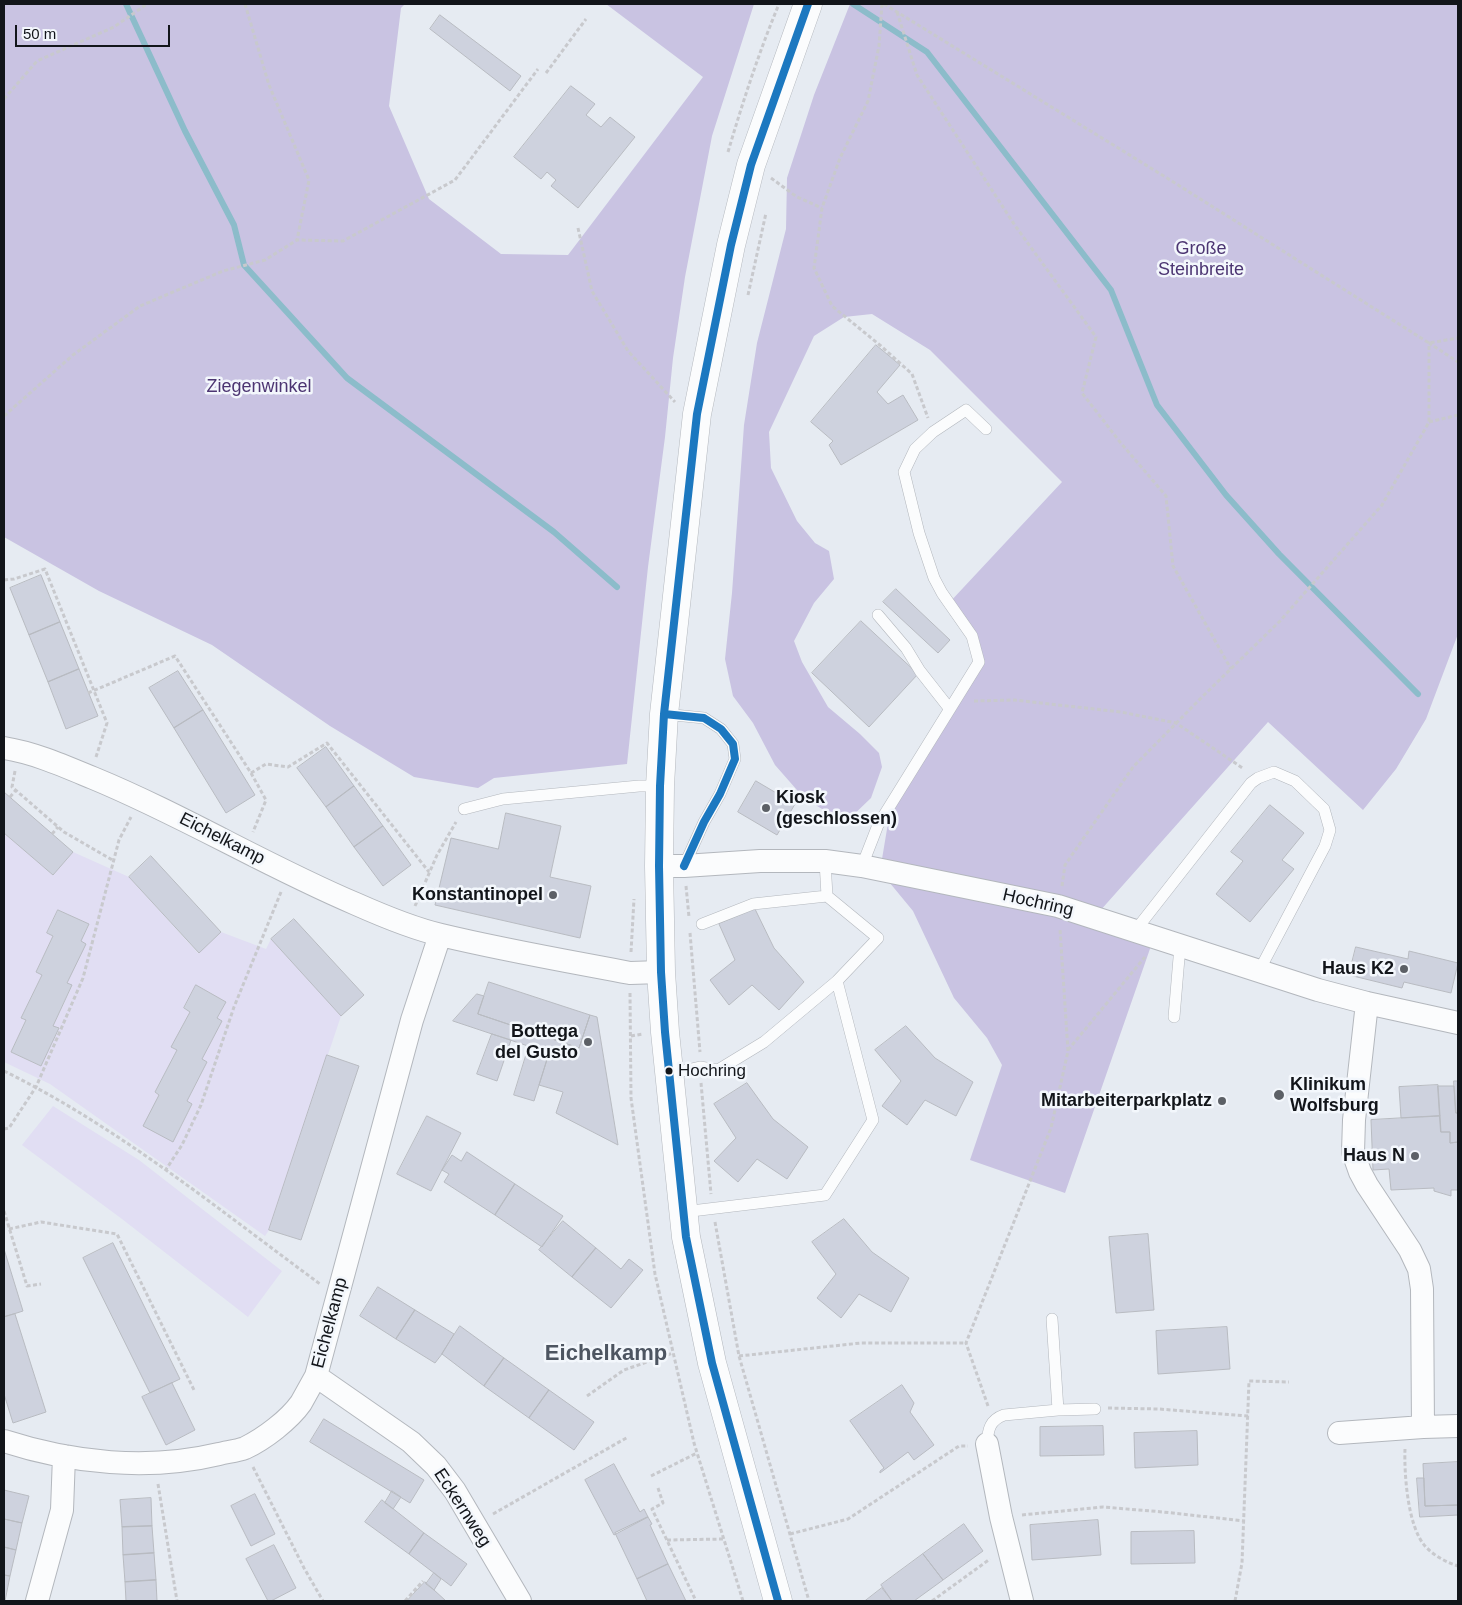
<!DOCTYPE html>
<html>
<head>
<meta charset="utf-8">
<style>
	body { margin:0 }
	#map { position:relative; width:1462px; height:1605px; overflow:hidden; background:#e6ebf2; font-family:Helvetica,sans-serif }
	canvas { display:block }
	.frame { position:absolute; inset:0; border:5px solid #12151a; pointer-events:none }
	.scale { position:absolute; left:15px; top:25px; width:155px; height:22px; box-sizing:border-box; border:2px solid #12151a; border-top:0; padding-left:6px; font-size:15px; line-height:18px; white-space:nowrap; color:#12151a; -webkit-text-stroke:4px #f3f7fc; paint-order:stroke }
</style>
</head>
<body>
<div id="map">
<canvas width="1462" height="1605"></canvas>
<div class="frame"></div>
<div class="scale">50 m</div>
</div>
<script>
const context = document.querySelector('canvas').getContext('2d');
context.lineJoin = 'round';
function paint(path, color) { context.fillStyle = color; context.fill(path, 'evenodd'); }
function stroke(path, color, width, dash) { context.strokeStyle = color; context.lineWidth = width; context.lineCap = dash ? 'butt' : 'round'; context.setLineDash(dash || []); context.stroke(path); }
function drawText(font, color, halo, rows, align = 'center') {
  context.font = font + ' Helvetica,sans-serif'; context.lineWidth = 5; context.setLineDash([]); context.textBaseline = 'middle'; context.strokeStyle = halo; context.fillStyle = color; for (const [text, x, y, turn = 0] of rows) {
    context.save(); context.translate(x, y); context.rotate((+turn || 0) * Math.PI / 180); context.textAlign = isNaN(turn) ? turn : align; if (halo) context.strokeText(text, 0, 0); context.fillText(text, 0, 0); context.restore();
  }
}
const green = new Path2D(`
	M 4,833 L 53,875 L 73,852 L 129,877 L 198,953 L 221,932 L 266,949 L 271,939 L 341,1016 L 269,1230 L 265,1236 L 50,1084 L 4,1062 ZM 58,910 L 89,925 L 81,941 L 67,983 L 72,986 L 53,1026 L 59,1029 L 41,1066 L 11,1052 L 26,1020 L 21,1018 L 42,975 L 36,972 L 53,936 L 47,932 ZM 196,986 L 226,1002 L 217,1018 L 202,1059 L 207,1062 L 187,1101 L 192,1105 L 173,1141 L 159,1095 L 155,1092 L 177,1050 L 172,1047 L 190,1012 L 184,1008 Z
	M 53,1106 L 139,1160 L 282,1271 L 248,1317 L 122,1219 L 22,1145 Z`);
const forest = new Path2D(`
	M 4,4 L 405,4 L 401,8 L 389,106 L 429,199 L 501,254 L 568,255 L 703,77 L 606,4 L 754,4 L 712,136 L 685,277 L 673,358 L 665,437 L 648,567 L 627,764 L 494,778 L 478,788 L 414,777 L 330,726 L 212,645 L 99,591 L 4,537 Z
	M 850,4 L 1458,4 L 1458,634 L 1426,719 L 1396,769 L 1363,810 L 1268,722 L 1091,921 L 1152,943 L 1065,1193 L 970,1160 L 1002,1065 L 987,1038 L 954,998 L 913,911 L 880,871 L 891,805 L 979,662 L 949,603 L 1062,482 L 930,350 L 872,314 L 844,317 L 814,336 L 769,432 L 771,468 L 797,521 L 815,543 L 829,551 L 834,579 L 814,603 L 794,641 L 802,662 L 828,707 L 860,734 L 879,753 L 882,767 L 871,798 L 845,823 L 804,798 L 775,765 L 753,723 L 733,696 L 725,659 L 732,593 L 744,425 L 757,343 L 786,229 L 787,178 L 814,95 Z`);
const stream = new Path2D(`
	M 126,4 L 185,131 L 234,225 L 244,265 L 347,378 L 554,532 L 617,587
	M 853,4 L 927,52 L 1111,290 L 1157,405 L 1226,495 L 1279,554 L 1418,694`);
const building = new Path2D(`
	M 440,15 L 521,76 L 510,91 L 430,29 Z
	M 571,86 L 595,104 L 586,115 L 601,127 L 610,117 L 635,137 L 578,208 L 551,186 L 556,180 L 547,172 L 541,179 L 514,157 Z
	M 876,345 L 900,365 L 877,392 L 888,404 L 903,395 L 918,420 L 841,465 L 829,445 L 833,441 L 811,422 Z
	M 41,575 L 60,622 L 29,635 L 10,588 Z
	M 896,589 L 950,640 L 938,653 L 883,602 Z
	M 861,621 L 918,674 L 869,727 L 812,673 Z
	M 60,622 L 79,669 L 48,682 L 29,635 Z
	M 79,669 L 98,716 L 66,729 L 48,682 Z
	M 178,671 L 203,710 L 174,728 L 149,688 Z
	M 203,710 L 255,795 L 226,813 L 174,728 Z
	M 326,747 L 354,786 L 326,807 L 297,768 Z
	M 756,781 L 795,804 L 777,835 L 738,812 Z
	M 354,786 L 383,826 L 354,847 L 326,807 Z
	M 4,792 L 73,852 L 53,875 L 4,833 Z
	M 1270,805 L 1304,833 L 1282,860 L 1294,869 L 1250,922 L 1216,894 L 1243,861 L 1231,852 Z
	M 506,813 L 561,826 L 550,877 L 591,886 L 580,938 L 435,905 L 451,838 L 498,849 Z
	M 383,826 L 411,865 L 383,886 L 354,847 Z
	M 151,856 L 221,932 L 199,953 L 129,877 Z
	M 755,909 L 774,948 L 804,982 L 779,1010 L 752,985 L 729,1005 L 710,980 L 735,960 L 719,924 Z
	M 58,910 L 89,924 L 81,941 L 86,944 L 67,983 L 72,985 L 53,1026 L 59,1028 L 41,1066 L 11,1052 L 26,1020 L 21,1018 L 42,975 L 36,972 L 53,936 L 47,933 Z
	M 294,919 L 364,995 L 341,1016 L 271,939 Z
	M 1356,947 L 1408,959 L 1409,951 L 1458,963 L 1451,993 L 1404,982 L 1402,988 L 1349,975 Z
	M 489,982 L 590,1015 L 579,1048 L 478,1014 Z
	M 196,985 L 226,1002 L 217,1018 L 222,1021 L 202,1059 L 207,1062 L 187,1101 L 192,1104 L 173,1142 L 143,1126 L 159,1095 L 155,1092 L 177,1050 L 171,1047 L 190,1012 L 184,1008 Z
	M 477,994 L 484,996 L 478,1014 L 579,1048 L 590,1015 L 597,1017 L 618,1145 L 556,1113 L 563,1092 L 539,1085 L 549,1053 L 453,1021 Z
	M 906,1026 L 935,1058 L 973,1082 L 956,1116 L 925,1100 L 907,1125 L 882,1106 L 901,1081 L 875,1050 Z
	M 492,1034 L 511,1040 L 497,1081 L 477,1074 Z
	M 529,1046 L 549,1053 L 534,1101 L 514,1095 Z
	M 327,1055 L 359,1066 L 301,1240 L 269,1230 Z
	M 1454,1081 L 1458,1081 L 1458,1113 L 1456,1113 Z
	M 747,1083 L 773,1119 L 808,1147 L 787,1179 L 757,1159 L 738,1182 L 714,1161 L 736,1138 L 714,1104 Z
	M 1438,1085 L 1440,1116 L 1401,1118 L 1399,1087 Z
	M 1438,1086 L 1454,1086 L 1456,1113 L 1458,1113 L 1458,1142 L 1450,1143 L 1450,1132 L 1441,1132 Z
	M 427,1116 L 461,1133 L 431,1191 L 397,1174 Z
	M 1440,1116 L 1441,1132 L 1450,1132 L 1450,1143 L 1458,1142 L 1458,1190 L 1451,1190 L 1451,1196 L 1434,1191 L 1434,1188 L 1391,1190 L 1389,1169 L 1373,1170 L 1371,1120 Z
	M 467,1152 L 515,1184 L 495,1215 L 444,1182 L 449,1174 L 442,1170 L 452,1155 L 461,1161 Z
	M 515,1184 L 563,1216 L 542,1247 L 495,1215 Z
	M 844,1219 L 872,1252 L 909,1278 L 891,1312 L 859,1294 L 841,1318 L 817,1298 L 836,1274 L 812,1242 Z
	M 563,1221 L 596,1248 L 572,1277 L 539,1250 Z
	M 1148,1234 L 1154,1310 L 1116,1313 L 1109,1237 Z
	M 113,1243 L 180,1379 L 150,1393 L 83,1258 Z
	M 596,1248 L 621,1269 L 629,1259 L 643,1270 L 611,1308 L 572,1277 Z
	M 4,1249 L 23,1311 L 4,1317 Z
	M 378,1287 L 415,1310 L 396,1339 L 360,1316 Z
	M 415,1310 L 454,1334 L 442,1354 L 435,1363 L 396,1339 Z
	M 15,1314 L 46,1412 L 13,1423 L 4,1394 L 4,1317 Z
	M 460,1326 L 504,1358 L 484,1386 L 442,1354 Z
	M 1227,1327 L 1230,1369 L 1158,1374 L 1156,1331 Z
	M 504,1358 L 549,1390 L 529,1418 L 484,1386 Z
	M 172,1383 L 195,1430 L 166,1445 L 142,1397 Z
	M 902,1385 L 914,1403 L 910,1412 L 934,1445 L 914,1460 L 908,1452 L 880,1473 L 880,1471 L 884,1468 L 850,1421 Z
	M 549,1390 L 594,1422 L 574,1450 L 529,1418 Z
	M 324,1419 L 424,1480 L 410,1503 L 310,1442 Z
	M 1103,1426 L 1104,1455 L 1040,1456 L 1040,1427 Z
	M 1197,1431 L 1198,1465 L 1135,1468 L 1134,1433 Z
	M 1458,1462 L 1458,1505 L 1425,1506 L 1423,1464 Z
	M 614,1464 L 640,1512 L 644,1509 L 648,1517 L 614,1535 L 585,1480 Z
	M 1417,1478 L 1424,1478 L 1425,1506 L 1458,1505 L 1458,1515 L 1420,1517 Z
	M 4,1490 L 29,1496 L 22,1523 L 4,1519 Z
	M 392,1491 L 401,1497 L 393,1509 L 385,1503 Z
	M 255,1494 L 275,1534 L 251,1546 L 231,1506 Z
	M 151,1498 L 152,1526 L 122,1527 L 120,1500 Z
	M 382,1500 L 424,1533 L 409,1554 L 365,1522 Z
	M 648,1517 L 652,1524 L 650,1525 L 668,1564 L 637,1579 L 615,1533 Z
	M 4,1519 L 22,1523 L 16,1550 L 4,1547 Z
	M 1098,1520 L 1101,1555 L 1032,1560 L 1030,1525 Z
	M 964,1524 L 983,1551 L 943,1580 L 923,1554 Z
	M 152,1526 L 154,1553 L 123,1555 L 122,1527 Z
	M 1194,1531 L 1195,1563 L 1131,1564 L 1131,1532 Z
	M 424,1533 L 467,1564 L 451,1586 L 409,1554 Z
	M 274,1545 L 296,1588 L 271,1601 L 268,1601 L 246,1559 Z
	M 4,1547 L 16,1550 L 10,1576 L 4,1575 Z
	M 154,1553 L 156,1580 L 125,1582 L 123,1555 Z
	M 923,1554 L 943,1580 L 914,1601 L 892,1601 L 881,1585 Z
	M 668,1564 L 686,1601 L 647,1601 L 637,1579 Z
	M 434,1573 L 441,1579 L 434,1590 L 426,1584 Z
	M 4,1575 L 10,1576 L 5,1601 L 4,1601 Z
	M 156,1580 L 157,1601 L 126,1601 L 125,1582 Z
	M 425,1582 L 434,1590 L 446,1601 L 407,1601 Z
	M 882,1588 L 892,1601 L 865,1601 Z`);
const path = new Path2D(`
	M 245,4 L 269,85 L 309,180 L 297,240
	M 882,4 L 879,46 L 868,101 L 840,158 L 822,208 L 814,268 L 832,306 L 881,346 L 912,374 L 928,418
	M 884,4 L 1167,178 L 1429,343 L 1458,338
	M 897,12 L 917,75 L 1014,224 L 1096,337 L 1082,393 L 1120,442 L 1166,496 L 1173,566 L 1231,669
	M 546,73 L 586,19
	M 4,99 L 37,61 L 114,27 L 147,4
	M 728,152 C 743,101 759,52 779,4
	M 771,178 L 797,197 L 822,208
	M 578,228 L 592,291 L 628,351 L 675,402
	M 748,295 L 766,213
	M 4,416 L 73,355 L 140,306 L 223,271 L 265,260 L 297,240 L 343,241 L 455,180 L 538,69
	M 1429,422 L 1458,415
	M 4,580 L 14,579 L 45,569 L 107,723 L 96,757
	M 88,693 L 175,656 L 251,773 L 266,800 L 253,832
	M 974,701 L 1014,700 L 1121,712 L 1176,723 L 1244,769
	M 15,771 L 12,787 L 64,832 L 114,861
	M 251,773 L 266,764 L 288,767 L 327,743 L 429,872
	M 10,797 L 16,790
	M 52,834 L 58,827
	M 686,886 L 689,917
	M 1062,886 L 1065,865 L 1133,767 L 1203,696 L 1280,621 L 1382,505 L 1429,422 L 1429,343 L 1458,362
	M 415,906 L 437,855 L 456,822
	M 690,933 L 700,1052
	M 631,952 L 634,899
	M 630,993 L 631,1098 L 655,1274 L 694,1443 L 743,1601
	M 631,1036 L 643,1034
	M 1068,1050 L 1145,957
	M 4,1071 C 118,1127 218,1209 320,1284
	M 701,1083 L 711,1194
	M 4,1129 L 9,1128 L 36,1087 L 83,978 L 119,840 L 131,817
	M 165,1171 L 182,1145 L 201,1105 L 234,1007 L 281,892
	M 4,1211 L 27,1286 L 41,1284
	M 715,1222 L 739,1356 L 809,1601
	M 9,1229 L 41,1222 L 117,1234 L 195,1392
	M 739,1356 L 861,1343 L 966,1343
	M 587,1396 L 624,1370 L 673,1353
	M 988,1406 L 966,1343 L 1051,1128 L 1068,1051 L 1060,929
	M 1108,1408 L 1159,1409 L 1248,1416
	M 1405,1449 C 1404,1475 1408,1527 1425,1546 C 1434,1556 1446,1562 1458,1566
	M 253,1467 L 304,1568 L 323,1601
	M 651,1476 L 697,1453
	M 158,1484 L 177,1601
	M 658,1488 L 663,1503 L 652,1509 L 696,1601
	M 493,1514 L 628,1437
	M 1022,1515 L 1103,1507 L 1163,1512 L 1245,1521
	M 790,1534 L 848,1519 L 959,1446 L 968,1446
	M 667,1540 L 724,1539
	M 405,1601 L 423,1581
	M 932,1601 L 990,1559
	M 1235,1601 L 1242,1563 L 1249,1381 L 1289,1382`);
const service = new Path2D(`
	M 878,615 L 906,648 L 920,671 L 949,708
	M 664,714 L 704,718 L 721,729 L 733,744 L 735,759 L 720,794 L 704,822 L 684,866
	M 464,809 L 503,799 L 639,786 L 660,786
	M 862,866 L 878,825 L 979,662 L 972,636 L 942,593 L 934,578 L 919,533 L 904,472 L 915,449 L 933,432 L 966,410 L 986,429
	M 702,924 L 753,904 L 827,896 L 825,861
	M 1135,931 L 1251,783 L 1258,778 L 1274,772 L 1295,781 L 1324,809 L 1330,830 L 1325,846 L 1259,971
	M 1174,1017 L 1180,946
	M 670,1074 L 700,1067 L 718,1070 L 764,1042 L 837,981 L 878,938 L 827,896
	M 683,1212 L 825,1195 L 873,1120 L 837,981
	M 1052,1319 L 1058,1410
	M 987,1444 C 988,1429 990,1420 1004,1415 L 1058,1410 L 1095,1409`);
const minor = new Path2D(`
	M 4,748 C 35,753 64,766 93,778 C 183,815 266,866 356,904 C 383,916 411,928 441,935 C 503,950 567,961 630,973 L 661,972
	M 659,866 L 684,866 L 760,861 L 825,861 L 862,866 L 1058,906 L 1318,990 L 1367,1003 L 1458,1023
	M 1367,1003 L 1354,1120 L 1353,1152 L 1360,1172 L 1367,1185 L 1410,1250 L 1419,1269 L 1422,1289 L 1423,1427
	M 316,1376 L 411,1442 L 436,1466 L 455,1491 L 520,1601
	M 1339,1433 L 1423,1427 L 1458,1426
	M 4,1441 C 72,1463 148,1471 219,1454 C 227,1452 237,1451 245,1448 C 264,1439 289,1420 301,1403 C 306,1394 311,1385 316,1376 L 412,1020 L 440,935
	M 987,1444 L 1001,1517 L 1022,1601
	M 37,1601 L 62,1510 L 64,1456`);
const tertiary = new Path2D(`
	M 778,1601 L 712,1363 L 686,1237 L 665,1032 L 661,972 L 659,866 L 660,786 L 664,714 L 697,414 L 731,245 L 751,165 L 808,4`);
const bus1 = new Path2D(`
	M 664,714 L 704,718 L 721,729 L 733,744 L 735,759 L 720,794 L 704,822 L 684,866
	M 778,1601 L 712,1363 L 686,1237 L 665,1032 L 661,972 L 659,866 L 660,786 L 664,714 L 697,414 L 731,245 L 751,165 L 808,4`);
const markers = [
	[766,808,5,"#5c6066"],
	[553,895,5,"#5c6066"],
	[1404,969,5,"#5c6066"],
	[588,1042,5,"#5c6066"],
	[669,1071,4.5,"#12151a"],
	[1279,1095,6,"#5c6066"],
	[1222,1101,5,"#5c6066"],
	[1415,1156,5,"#5c6066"]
];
const busNames = [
	["Hochring",678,1071]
];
const parkNames = [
	["Große",1201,249],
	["Steinbreite",1201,270],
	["Ziegenwinkel",259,387]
];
const poiNames = [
	["Kiosk",776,798,"left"],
	["(geschlossen)",776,819,"left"],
	["Konstantinopel",543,895],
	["Haus K2",1394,969],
	["Bottega",578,1032],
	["del Gusto",578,1053],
	["Klinikum",1290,1085,"left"],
	["Wolfsburg",1290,1106,"left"],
	["Mitarbeiterparkplatz",1212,1101],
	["Haus N",1405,1156]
];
const streetNames = [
	["Eichelkamp",222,839,27],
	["Hochring",1038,903,13],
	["Eichelkamp",330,1323,-75],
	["Eckernweg",462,1508,57]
];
const districtNames = [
	["Eichelkamp",606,1354]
];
paint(green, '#e1def3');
paint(forest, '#c9c3e2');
stroke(stream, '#8cbcca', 6);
paint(building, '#ced2de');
stroke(building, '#b8bbc1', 1);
stroke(service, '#b3b7bd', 12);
stroke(minor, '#b3b7bd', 24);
stroke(tertiary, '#b3b7bd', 29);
stroke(path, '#c8c9cd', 3, [4, 2.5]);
stroke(service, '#fbfcfd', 11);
stroke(minor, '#fbfcfd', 22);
stroke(tertiary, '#fbfcfd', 28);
stroke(bus1, '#1c78c0', 8);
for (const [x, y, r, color] of markers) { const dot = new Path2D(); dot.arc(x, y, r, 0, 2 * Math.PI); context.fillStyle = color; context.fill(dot); stroke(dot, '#f3f7fc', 2); }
drawText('17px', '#12151a', '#f3f7fc', busNames, 'left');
drawText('18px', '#4c3572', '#f3f7fc', parkNames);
drawText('bold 18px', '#12151a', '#f3f7fc', poiNames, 'right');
drawText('18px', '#12151a', '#f3f7fc', streetNames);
drawText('bold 22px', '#4d5561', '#f3f7fc', districtNames);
</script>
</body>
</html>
